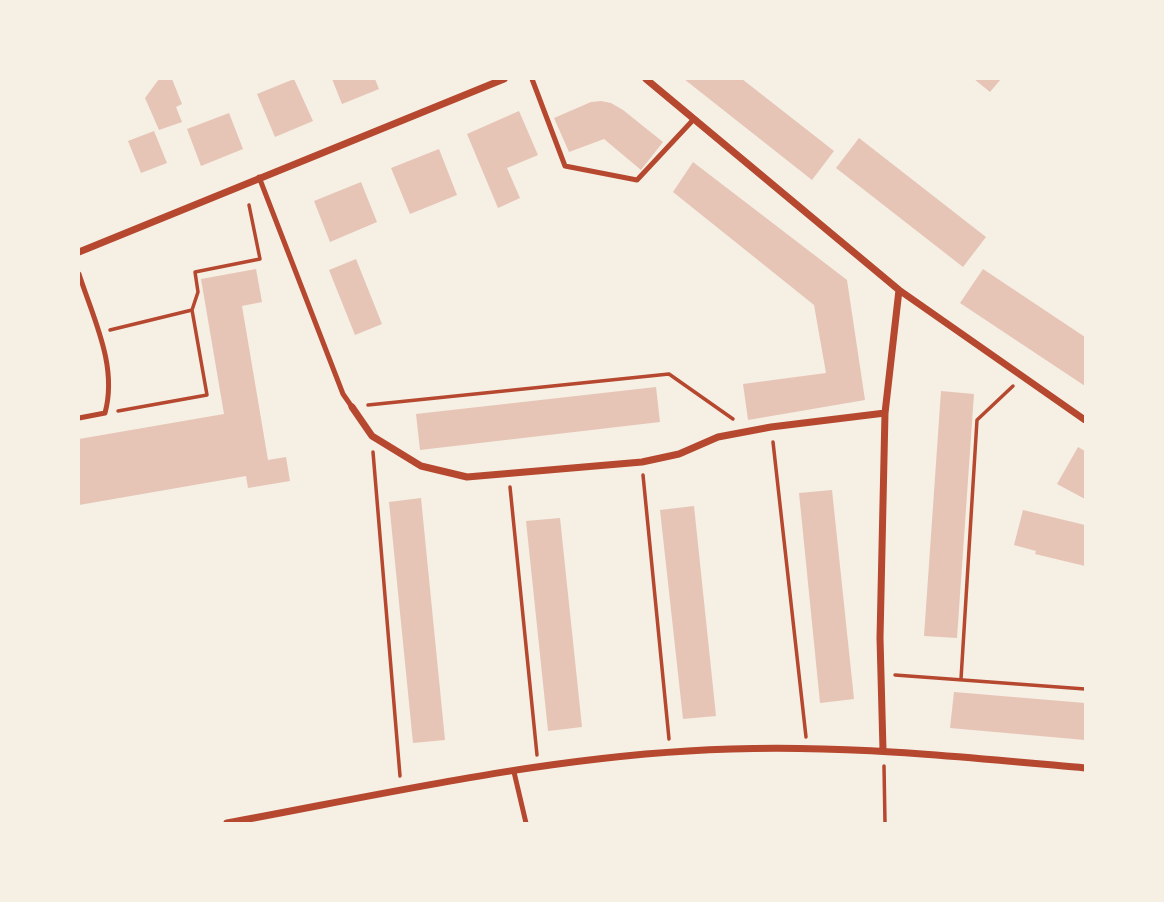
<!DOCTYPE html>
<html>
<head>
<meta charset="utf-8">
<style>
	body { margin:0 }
	#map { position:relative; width:1164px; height:902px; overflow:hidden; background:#f6efe4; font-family:Cabin,sans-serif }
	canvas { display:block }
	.frame { position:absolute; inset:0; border:80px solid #f6efe4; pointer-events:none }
</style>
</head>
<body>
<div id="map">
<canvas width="1164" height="902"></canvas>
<div class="frame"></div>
</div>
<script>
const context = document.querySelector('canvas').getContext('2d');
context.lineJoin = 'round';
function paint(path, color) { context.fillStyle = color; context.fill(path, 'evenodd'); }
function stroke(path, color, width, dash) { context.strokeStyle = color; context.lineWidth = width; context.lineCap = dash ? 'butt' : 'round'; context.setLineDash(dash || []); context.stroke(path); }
const building = new Path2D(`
	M 159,79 L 172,79 L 182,104 L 176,107 L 182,122 L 159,130 L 145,98 Z
	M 294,79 L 313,121 L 275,137 L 257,94 Z
	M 332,79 L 375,79 L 379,89 L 342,104 Z
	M 684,79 L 742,79 L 834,151 L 812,180 Z
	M 974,79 L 1001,79 L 990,92 Z
	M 601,101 L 611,103 L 623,110 L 663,142 L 641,170 L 604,139 L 569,152 L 554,118 L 591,102 Z
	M 519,111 L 538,155 L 507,168 L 520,198 L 498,208 L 467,134 Z
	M 229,113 L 243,149 L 201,166 L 187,129 Z
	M 154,131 L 167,163 L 141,173 L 128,141 Z
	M 859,138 L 986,237 L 963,267 L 836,168 Z
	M 439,149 L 457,195 L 410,214 L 391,168 Z
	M 693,162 L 847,280 L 865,400 L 748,420 L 743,384 L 826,373 L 814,305 L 673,192 Z
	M 361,182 L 377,222 L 330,242 L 314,201 Z
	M 356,259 L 382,324 L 355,335 L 329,270 Z
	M 256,269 L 262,302 L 242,306 L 268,460 L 286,457 L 290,481 L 248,488 L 246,476 L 79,505 L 79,439 L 224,414 L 201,279 Z
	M 983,269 L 1085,337 L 1085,386 L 960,303 Z
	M 656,387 L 660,422 L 420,450 L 416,414 Z
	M 941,391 L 974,394 L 957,638 L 924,636 Z
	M 1078,447 L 1085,451 L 1085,499 L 1057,484 Z
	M 832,490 L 854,699 L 820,703 L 799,493 Z
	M 421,498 L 445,740 L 413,743 L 389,502 Z
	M 694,506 L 716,716 L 683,719 L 660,510 Z
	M 1023,510 L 1085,525 L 1085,566 L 1035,554 L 1036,551 L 1014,545 Z
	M 560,518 L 582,727 L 548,731 L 526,521 Z
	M 954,692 L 1085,703 L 1085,740 L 950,728 Z`);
const path = new Path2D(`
	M 192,310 L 198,292 L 195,272 L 260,259 L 249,205
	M 110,330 L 192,310 L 207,395 L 118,411
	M 368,405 L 669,374 L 733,419
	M 773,442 L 806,737
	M 373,452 L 400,776
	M 643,475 L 669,739
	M 510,487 L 537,755
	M 895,675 L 1085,689
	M 961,679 L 977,420 L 1013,386
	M 884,766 L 885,823`);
const service = new Path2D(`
	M 532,79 L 565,166 L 637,180 L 694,119
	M 259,177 L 343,394 L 352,407
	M 79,274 C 93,318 118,366 105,413 L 79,418
	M 514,772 L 526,823`);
const minor = new Path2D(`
	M 646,79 L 899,290 L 1085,420
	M 79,252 L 504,79
	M 352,407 L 372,436 L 421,466 L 467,477 L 642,462 L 679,454 L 718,437 L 771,427 L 885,413
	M 883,750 L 880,638 L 885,413 L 899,290
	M 227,823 C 379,795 533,760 688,751 C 821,742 953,756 1085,768`);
paint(building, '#e6c5b7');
stroke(path, '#b5482f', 3.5);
stroke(service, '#b5482f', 5);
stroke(minor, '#b5482f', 7);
</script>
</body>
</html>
